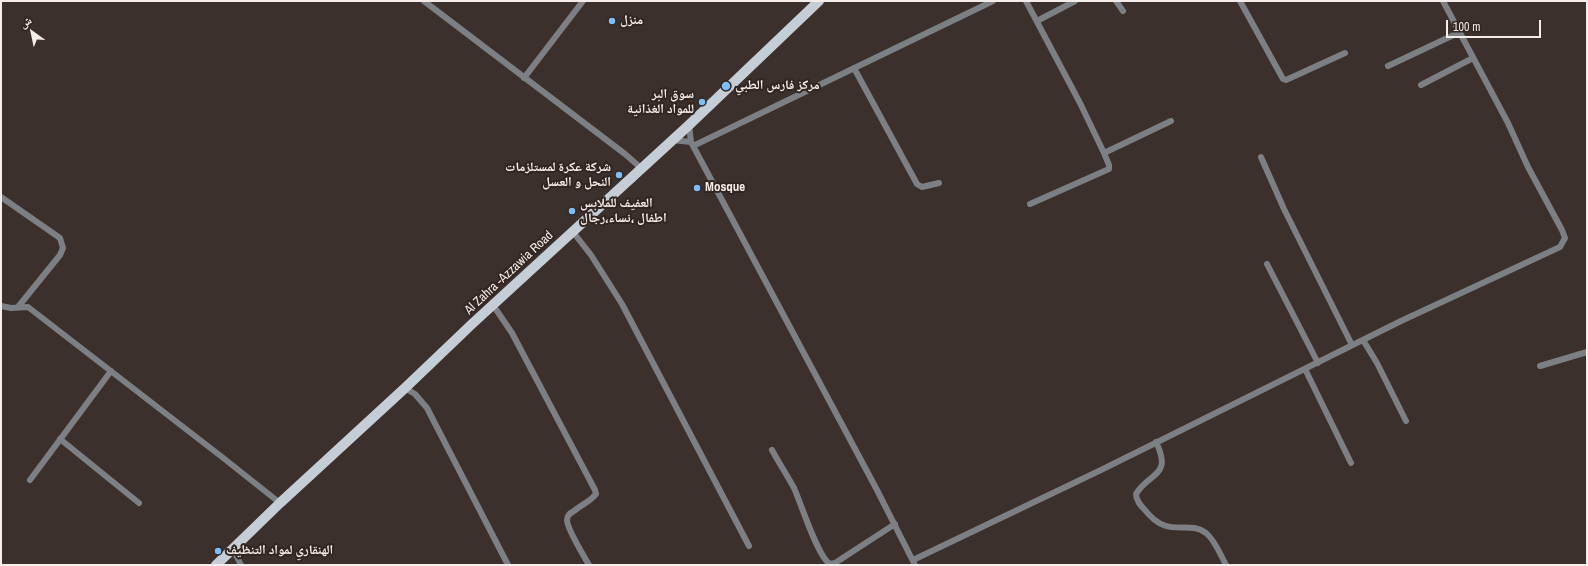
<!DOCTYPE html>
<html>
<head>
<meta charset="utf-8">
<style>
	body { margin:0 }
	#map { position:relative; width:1588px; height:566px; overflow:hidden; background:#3b302b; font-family:"Archivo Narrow","Noto Naskh Arabic",sans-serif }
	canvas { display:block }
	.frame { position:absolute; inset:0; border:2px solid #f4ede9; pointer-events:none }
	.north { position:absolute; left:12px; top:12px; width:40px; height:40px; -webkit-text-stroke:3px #312621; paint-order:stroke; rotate:327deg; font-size:11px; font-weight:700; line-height:16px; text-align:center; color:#f4ede9 }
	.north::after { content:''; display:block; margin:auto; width:14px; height:18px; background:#f4ede9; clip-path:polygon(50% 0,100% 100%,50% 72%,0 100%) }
	.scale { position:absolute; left:1446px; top:20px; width:95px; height:18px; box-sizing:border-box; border:2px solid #f4ede9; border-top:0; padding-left:5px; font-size:12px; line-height:14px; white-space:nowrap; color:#f4ede9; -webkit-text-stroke:3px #312621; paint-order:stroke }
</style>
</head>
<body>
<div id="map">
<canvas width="1588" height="566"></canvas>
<div class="frame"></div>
<div class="north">ش</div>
<div class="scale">100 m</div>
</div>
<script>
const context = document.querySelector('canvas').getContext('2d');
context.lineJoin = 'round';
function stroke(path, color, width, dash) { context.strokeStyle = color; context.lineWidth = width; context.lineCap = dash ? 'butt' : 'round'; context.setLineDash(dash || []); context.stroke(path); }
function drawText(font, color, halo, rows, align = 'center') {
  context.font = font + ' "Archivo Narrow","Noto Naskh Arabic",sans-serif'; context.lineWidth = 4; context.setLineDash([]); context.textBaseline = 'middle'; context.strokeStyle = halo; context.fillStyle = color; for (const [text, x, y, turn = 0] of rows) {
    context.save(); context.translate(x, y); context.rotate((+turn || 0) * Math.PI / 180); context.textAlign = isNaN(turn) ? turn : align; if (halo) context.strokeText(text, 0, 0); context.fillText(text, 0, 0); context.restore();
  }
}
const minor = new Path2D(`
	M 424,1 L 625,154 L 641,168
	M 1026,1 L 1080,103 L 1104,153 L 1171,121
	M 1116,1 L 1123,11
	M 1240,1 L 1283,79 L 1286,80 L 1345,53
	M 1037,21 L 1075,1
	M 1388,66 L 1460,32
	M 854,68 L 917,184 L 922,187 L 939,183
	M 524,78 L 583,1
	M 1421,85 L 1473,58
	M 689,125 L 691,142 L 877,490 L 915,565
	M 672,140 L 691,142
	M 693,146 L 993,1
	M 1261,157 L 1284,209 L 1352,345
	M 1,197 L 60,238 L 63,248 L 60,255 L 18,307
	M 1030,204 L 1109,169 L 1109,165 L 1104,153
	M 573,232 L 591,255 L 622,304 L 749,546
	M 1267,264 L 1318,363
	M 493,305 L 512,333 L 595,490 L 596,494 C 591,501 581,505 574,511 C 570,513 567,516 567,520 C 567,529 584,556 589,565
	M 1,306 L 11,308 L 28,307 L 222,457 L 280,503
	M 1363,340 L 1377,363 L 1406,421
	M 1540,366 L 1587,352
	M 1305,369 L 1351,463
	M 405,388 L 415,394 L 427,408 L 508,565
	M 60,439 L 139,503
	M 1156,442 C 1173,477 1149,472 1136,494 C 1136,501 1141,506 1145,510 C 1168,540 1187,519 1206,533 C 1215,540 1221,556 1226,565
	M 772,450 C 779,463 787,475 794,488 C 801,503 818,558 830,564 L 835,563 L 895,524
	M 30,480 L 111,371
	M 233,549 L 241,565
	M 913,560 L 1101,470 L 1401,321 L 1560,247 L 1565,238 L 1562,230 L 1528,167 L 1508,123 L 1443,1`);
const primary = new Path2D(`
	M 216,565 L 280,503 L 405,388 L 472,324 L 689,125 L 819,1`);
const markers = [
	[612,21,4,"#7ebdf9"],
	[726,86,5,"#7ebdf9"],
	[702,102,4,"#7ebdf9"],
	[619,175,4,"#7ebdf9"],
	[697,188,4,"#7ebdf9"],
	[572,211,4,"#7ebdf9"],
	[218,551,4,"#7ebdf9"]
];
const poiNames = [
	["منزل",620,21],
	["مركز فارس الطبي",735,86],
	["سوق البر",694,95,"right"],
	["للمواد الغذائية",694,110,"right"],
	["شركة عكرة لمستلزمات",611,168,"right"],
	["النحل و العسل",611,183,"right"],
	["Mosque",705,188],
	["العفيف للملابس",580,204],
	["اطفال ،نساء،رجال",580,219],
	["الهنقاري لمواد التنظيف",226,551]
];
const streetNames = [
	["Al Zahra -Azzawia Road",509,273,-43]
];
stroke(minor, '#7c8085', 6);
stroke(primary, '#c5ced7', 10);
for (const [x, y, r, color] of markers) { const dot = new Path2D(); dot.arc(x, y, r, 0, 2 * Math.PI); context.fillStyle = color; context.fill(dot); stroke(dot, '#312621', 1.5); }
drawText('bold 13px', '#f4ede9', '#312621', poiNames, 'left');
drawText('13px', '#f4ede9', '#312621', streetNames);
</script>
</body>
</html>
